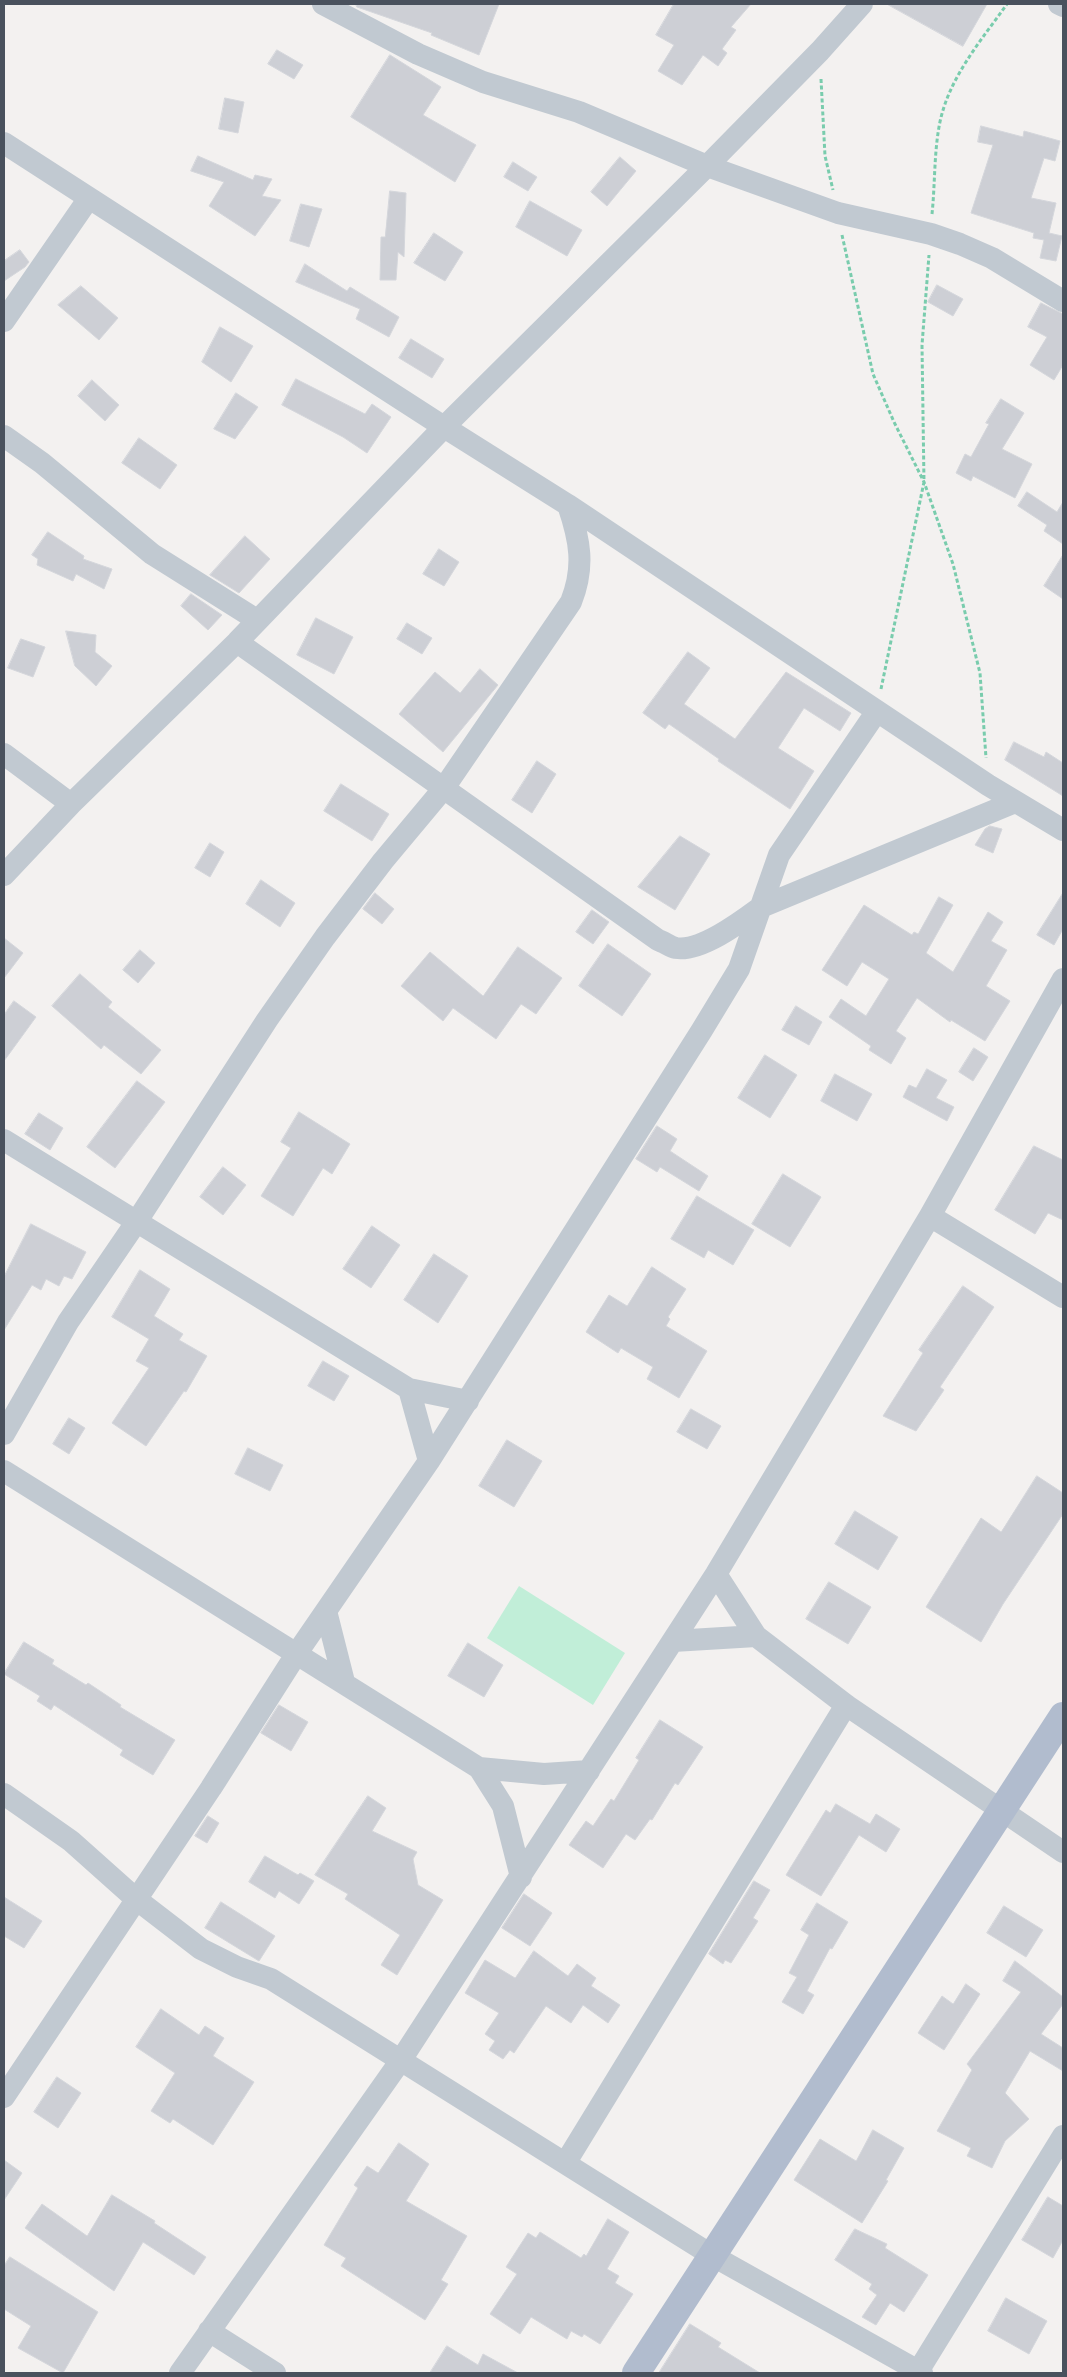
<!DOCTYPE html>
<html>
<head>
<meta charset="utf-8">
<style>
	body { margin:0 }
	#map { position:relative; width:1067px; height:2377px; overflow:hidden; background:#f3f1f0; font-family:"IBM Plex Sans",sans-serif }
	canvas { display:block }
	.frame { position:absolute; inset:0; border:5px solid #49515d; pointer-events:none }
</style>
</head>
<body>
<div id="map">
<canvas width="1067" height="2377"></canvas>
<div class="frame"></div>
</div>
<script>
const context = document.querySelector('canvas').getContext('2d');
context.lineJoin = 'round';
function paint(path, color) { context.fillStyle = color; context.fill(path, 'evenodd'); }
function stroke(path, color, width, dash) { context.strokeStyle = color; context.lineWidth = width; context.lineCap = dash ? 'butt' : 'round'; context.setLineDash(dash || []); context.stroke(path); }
const green = new Path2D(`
	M 519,1586 L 625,1653 L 593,1705 L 487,1638 Z`);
const building = new Path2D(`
	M 356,4 L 499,4 L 479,55 L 431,35 L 432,33 L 357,7 Z
	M 674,4 L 751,4 L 731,27 L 736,30 L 722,49 L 727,53 L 718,66 L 703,55 L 682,85 L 658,71 L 674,45 L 656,35 Z
	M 887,4 L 987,4 L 963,46 Z
	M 277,50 L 303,65 L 294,79 L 268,64 Z
	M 390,55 L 441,87 L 423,115 L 476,145 L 455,182 L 351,117 Z
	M 225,98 L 244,102 L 238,133 L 219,129 Z
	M 981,126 L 1023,137 L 1024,131 L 1060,141 L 1055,161 L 1044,158 L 1031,198 L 1056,203 L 1049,233 L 1062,236 L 1056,261 L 1040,258 L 1044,240 L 1033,238 L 1034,233 L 971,213 L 993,145 L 978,142 Z
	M 198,156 L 253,180 L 255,175 L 272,179 L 262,196 L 281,200 L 255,236 L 209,206 L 224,182 L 191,171 Z
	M 620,157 L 636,171 L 607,206 L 591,192 Z
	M 513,162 L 537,177 L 528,191 L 504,177 Z
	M 390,191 L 406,193 L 404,257 L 398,252 L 396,280 L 380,280 L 381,237 L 385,237 Z
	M 530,201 L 582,230 L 567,256 L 516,227 Z
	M 301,204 L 322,209 L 309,247 L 290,241 Z
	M 434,233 L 463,252 L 445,281 L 414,263 Z
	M 20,250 L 29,262 L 25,267 L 4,281 L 4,261 Z
	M 305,264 L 347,291 L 350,287 L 399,317 L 389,337 L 356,319 L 360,309 L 296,282 Z
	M 937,285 L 963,299 L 953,316 L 928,302 Z
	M 81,286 L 118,318 L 99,340 L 58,305 Z
	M 1041,303 L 1063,314 L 1063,365 L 1054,380 L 1030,365 L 1047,337 L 1028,327 Z
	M 220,327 L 253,346 L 231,382 L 202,362 Z
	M 411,339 L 444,359 L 432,378 L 399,358 Z
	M 296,379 L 365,414 L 372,404 L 391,417 L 367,453 L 343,437 L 282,405 Z
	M 92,380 L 119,405 L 105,421 L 78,396 Z
	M 236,393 L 258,407 L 235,439 L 214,429 Z
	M 1001,399 L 1024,413 L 1002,449 L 1032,464 L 1015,498 L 973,476 L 971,481 L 956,473 L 965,454 L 971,457 L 989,424 L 986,423 Z
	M 139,438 L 177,465 L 160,489 L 122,463 Z
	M 1027,492 L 1057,512 L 1063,502 L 1063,544 L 1044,531 L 1047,525 L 1018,506 Z
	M 48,532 L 84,556 L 83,559 L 112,569 L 104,589 L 76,574 L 73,581 L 37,565 L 38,559 L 32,555 Z
	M 245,536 L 270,559 L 239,593 L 210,575 Z
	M 439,549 L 459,562 L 444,586 L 423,574 Z
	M 1063,555 L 1063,599 L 1044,586 Z
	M 191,594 L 222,615 L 208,630 L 181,606 Z
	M 316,618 L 353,637 L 334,674 L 297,655 Z
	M 407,623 L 432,638 L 422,654 L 397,639 Z
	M 66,631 L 96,635 L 95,652 L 112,666 L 96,686 L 75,666 Z
	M 21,639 L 45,647 L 33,677 L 8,668 Z
	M 688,652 L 710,668 L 684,704 L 735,739 L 786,672 L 851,713 L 840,731 L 804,708 L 778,748 L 814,771 L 790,809 L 718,761 L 719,759 L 669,724 L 665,729 L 643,713 Z
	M 480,669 L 498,685 L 443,752 L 399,714 L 435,672 L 460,693 Z
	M 1014,742 L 1044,757 L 1046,752 L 1063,763 L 1063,796 L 1005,760 Z
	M 537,761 L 556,774 L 532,813 L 512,800 Z
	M 341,784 L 389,814 L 372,841 L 324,811 Z
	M 990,826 L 1002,829 L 993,853 L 975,845 L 985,829 Z
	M 680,836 L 710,854 L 675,910 L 638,887 Z
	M 210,843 L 224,852 L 210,877 L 195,868 Z
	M 261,880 L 295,903 L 280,927 L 246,904 Z
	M 375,893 L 394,909 L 382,924 L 363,909 Z
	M 1063,893 L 1063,929 L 1054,945 L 1037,935 Z
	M 939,897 L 953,905 L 926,953 L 953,972 L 988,912 L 1003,922 L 991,941 L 1007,950 L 986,986 L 1010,1001 L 985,1041 L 951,1020 L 950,1022 L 917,998 L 896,1031 L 906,1038 L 891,1064 L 869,1050 L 871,1046 L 829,1017 L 841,999 L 866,1016 L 889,979 L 862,962 L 847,986 L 822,970 L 864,905 L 912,935 L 914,932 L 918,934 Z
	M 592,910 L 609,922 L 593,944 L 576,932 Z
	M 4,938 L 23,953 L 4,978 Z
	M 608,944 L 651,974 L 622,1016 L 579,986 Z
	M 518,947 L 562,978 L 536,1014 L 521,1004 L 496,1039 L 453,1008 L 443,1021 L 401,986 L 430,952 L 483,996 Z
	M 140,950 L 155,963 L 138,983 L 123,970 Z
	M 80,974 L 112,1002 L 108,1007 L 161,1050 L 141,1074 L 104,1045 L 101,1049 L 52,1006 Z
	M 14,1001 L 36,1017 L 4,1061 L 4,1015 Z
	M 796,1006 L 822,1022 L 809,1045 L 782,1030 Z
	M 974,1048 L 988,1057 L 973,1081 L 959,1072 Z
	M 765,1055 L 797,1075 L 770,1118 L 738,1098 Z
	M 927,1069 L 947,1080 L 936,1098 L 954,1107 L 947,1121 L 903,1097 L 909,1085 L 916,1088 Z
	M 835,1074 L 872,1094 L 857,1121 L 821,1101 Z
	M 137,1081 L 165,1102 L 115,1168 L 87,1147 Z
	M 299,1112 L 350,1144 L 332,1174 L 323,1168 L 293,1216 L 261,1196 L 291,1148 L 281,1142 Z
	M 39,1113 L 63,1128 L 50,1150 L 25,1134 Z
	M 657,1126 L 677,1139 L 670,1151 L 708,1176 L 699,1191 L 660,1167 L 657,1172 L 636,1159 Z
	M 1034,1146 L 1063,1160 L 1063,1220 L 1048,1213 L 1035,1234 L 995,1210 Z
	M 223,1167 L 246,1185 L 223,1215 L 200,1197 Z
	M 783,1174 L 821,1197 L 790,1247 L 752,1224 Z
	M 697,1196 L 754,1230 L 733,1265 L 708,1250 L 704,1258 L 671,1239 Z
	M 31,1224 L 86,1252 L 72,1279 L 64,1276 L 59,1286 L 46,1279 L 41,1290 L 32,1285 L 4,1330 L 4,1277 Z
	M 372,1226 L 400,1245 L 371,1288 L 343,1269 Z
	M 434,1254 L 468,1276 L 438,1323 L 404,1300 Z
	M 652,1267 L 686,1289 L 668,1317 L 670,1319 L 666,1326 L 707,1351 L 679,1398 L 647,1379 L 653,1367 L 621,1348 L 618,1353 L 586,1332 L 609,1295 L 627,1306 Z
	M 140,1270 L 170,1289 L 154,1316 L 183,1334 L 179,1340 L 207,1356 L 186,1392 L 184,1391 L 146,1446 L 112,1423 L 149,1368 L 136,1361 L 149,1339 L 112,1317 Z
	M 963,1286 L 994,1307 L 940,1387 L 944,1390 L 916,1431 L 883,1416 L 923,1353 L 919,1350 Z
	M 323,1361 L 349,1376 L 334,1401 L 308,1386 Z
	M 691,1409 L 721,1426 L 707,1449 L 677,1432 Z
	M 69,1418 L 85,1428 L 69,1454 L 53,1444 Z
	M 507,1440 L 542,1461 L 514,1507 L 479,1486 Z
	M 248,1448 L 283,1465 L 270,1491 L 235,1474 Z
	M 1037,1476 L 1063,1493 L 1063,1514 L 1003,1604 L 981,1642 L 926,1607 L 981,1518 L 1001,1532 Z
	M 855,1511 L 898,1537 L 878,1570 L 835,1544 Z
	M 829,1582 L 871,1607 L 848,1644 L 806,1619 Z
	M 24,1642 L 54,1660 L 52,1664 L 86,1685 L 88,1683 L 121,1705 L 120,1707 L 175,1740 L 153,1775 L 120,1755 L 123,1750 L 54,1705 L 51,1710 L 37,1701 L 40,1696 L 4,1674 Z
	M 468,1643 L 503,1665 L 484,1697 L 448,1676 Z
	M 279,1705 L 308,1722 L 291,1751 L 261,1733 Z
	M 660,1720 L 703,1747 L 678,1785 L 675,1783 L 652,1820 L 650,1819 L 635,1840 L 626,1834 L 603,1868 L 569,1845 L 586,1821 L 593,1826 L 611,1799 L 614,1801 L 639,1760 L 636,1758 Z
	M 368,1796 L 386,1808 L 372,1831 L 417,1852 L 413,1859 L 418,1885 L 443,1900 L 397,1975 L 381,1965 L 400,1935 L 345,1899 L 348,1894 L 315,1875 Z
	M 836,1804 L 870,1824 L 876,1814 L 900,1829 L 886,1852 L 859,1835 L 821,1896 L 786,1875 L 826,1810 L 830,1813 Z
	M 208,1816 L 219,1823 L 207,1843 L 195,1836 Z
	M 265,1856 L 298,1875 L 300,1873 L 314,1881 L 299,1904 L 279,1891 L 275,1898 L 249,1882 Z
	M 754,1881 L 770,1890 L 753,1918 L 758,1921 L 731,1963 L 725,1960 L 723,1964 L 709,1954 Z
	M 524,1894 L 552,1913 L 530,1946 L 502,1928 Z
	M 4,1897 L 42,1921 L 24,1948 L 4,1936 Z
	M 221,1902 L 275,1936 L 259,1961 L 205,1928 Z
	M 817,1903 L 848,1922 L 832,1949 L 830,1948 L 807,1991 L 814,1995 L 803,2014 L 782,2002 L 797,1977 L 789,1973 L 809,1935 L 801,1930 Z
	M 1004,1906 L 1043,1930 L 1026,1957 L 987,1933 Z
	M 534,1951 L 568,1976 L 577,1964 L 596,1978 L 591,1986 L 620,2005 L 608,2023 L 583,2005 L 571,2023 L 546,2006 L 514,2053 L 510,2050 L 503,2059 L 489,2050 L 495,2041 L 485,2034 L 499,2013 L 465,1993 L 485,1960 L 515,1978 Z
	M 1015,1961 L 1063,1997 L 1063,2004 L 1041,2034 L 1063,2048 L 1063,2071 L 1030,2051 L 1005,2093 L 1029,2119 L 1005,2141 L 992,2168 L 967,2156 L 971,2148 L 937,2131 L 972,2070 L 967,2064 L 1021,1992 L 1003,1981 Z
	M 966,1984 L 980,1994 L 944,2050 L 918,2033 L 942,1996 L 953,2004 Z
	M 161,2009 L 199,2035 L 205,2026 L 224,2038 L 213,2056 L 254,2082 L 213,2145 L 173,2119 L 170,2123 L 151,2111 L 175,2073 L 136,2047 Z
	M 57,2077 L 81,2093 L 58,2128 L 34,2112 Z
	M 873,2130 L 904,2148 L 886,2180 L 888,2181 L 862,2223 L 794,2180 L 820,2139 L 856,2161 Z
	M 399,2143 L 429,2164 L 406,2201 L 467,2236 L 441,2280 L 448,2284 L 425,2320 L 341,2266 L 346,2258 L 324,2245 L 358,2188 L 354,2185 L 367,2166 L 378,2173 Z
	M 4,2160 L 22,2173 L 4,2200 Z
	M 112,2195 L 155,2221 L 154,2223 L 206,2257 L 194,2275 L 143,2242 L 114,2291 L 25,2228 L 42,2204 L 87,2236 Z
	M 1048,2197 L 1063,2206 L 1063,2240 L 1053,2258 L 1022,2240 Z
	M 608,2219 L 629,2232 L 607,2269 L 619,2276 L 615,2283 L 633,2294 L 600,2344 L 584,2334 L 582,2337 L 571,2331 L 567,2339 L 531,2317 L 520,2334 L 490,2314 L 517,2274 L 506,2267 L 528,2233 L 536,2238 L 540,2232 L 581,2258 L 584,2254 L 586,2256 Z
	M 855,2229 L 887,2244 L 885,2248 L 928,2275 L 904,2312 L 890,2303 L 876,2325 L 862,2317 L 877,2295 L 869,2289 L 872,2284 L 835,2260 Z
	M 10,2257 L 98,2312 L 63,2373 L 18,2348 L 31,2326 L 4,2309 L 4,2266 Z
	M 1006,2298 L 1047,2321 L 1029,2354 L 988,2331 Z
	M 690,2324 L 721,2343 L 718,2347 L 760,2373 L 659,2373 Z
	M 447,2346 L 478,2365 L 483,2354 L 518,2373 L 430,2373 Z`);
const path = new Path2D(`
	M 821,79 L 825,156 L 833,190
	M 932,214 C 935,186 934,155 939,127 C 947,80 980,42 1007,4
	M 842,235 L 873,374 L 894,422 L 924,482 L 953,564 L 980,673 L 986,758
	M 881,689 L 924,482 L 922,345 L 929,255`);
const minor = new Path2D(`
	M 323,4 L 418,54 L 483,82 L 579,112 L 707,166 L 838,213 L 931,234 L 960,244 L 992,258 L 1063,301
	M 1059,4 L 1063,6
	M 4,143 L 444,427 L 568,505 L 988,785 L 1063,830
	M 4,321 L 89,198
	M 4,436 L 42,463 L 152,554 L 257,620
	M 237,642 L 658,940 C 664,942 671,947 676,948 C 701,952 742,921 761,907 L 1015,802
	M 4,754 L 71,804
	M 4,875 L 71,804 L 237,642 L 444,427 L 707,166 L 820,51 L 862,4
	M 4,1140 L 409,1389 L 468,1401
	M 930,1216 L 1063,1297
	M 409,1389 L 429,1461
	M 4,1434 L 68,1322 L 137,1221 L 267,1020 L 325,937 L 383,861 L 444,788 L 571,602 C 585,567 580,540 568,505
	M 4,1471 L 479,1768 L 503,1806 L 521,1877
	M 716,1574 L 756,1636 L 846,1705 L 1063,1852
	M 326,1611 L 344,1682
	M 673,1641 L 756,1636
	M 479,1768 L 544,1774 L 589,1771
	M 4,1794 L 71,1841 L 136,1899 L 201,1949 L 237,1967 L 271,1979 L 713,2256 L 922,2373
	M 4,2097 L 211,1788 L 297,1653 L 429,1461 L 702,1030 L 739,969 L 779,855 L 877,711
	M 566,2162 L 846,1705
	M 209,2331 L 275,2373
	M 180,2373 L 401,2060 L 716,1574 L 930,1216 L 1063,979
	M 917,2373 L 1063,2136`);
const major = new Path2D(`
	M 636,2373 L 1063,1716`);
paint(green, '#c1eed8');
paint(building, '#cdcfd5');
stroke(building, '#d4d6db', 1);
stroke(path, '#79ccad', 3, [4, 2.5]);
stroke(minor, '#c1c9d1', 22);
stroke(major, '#b1bcce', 28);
</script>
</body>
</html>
